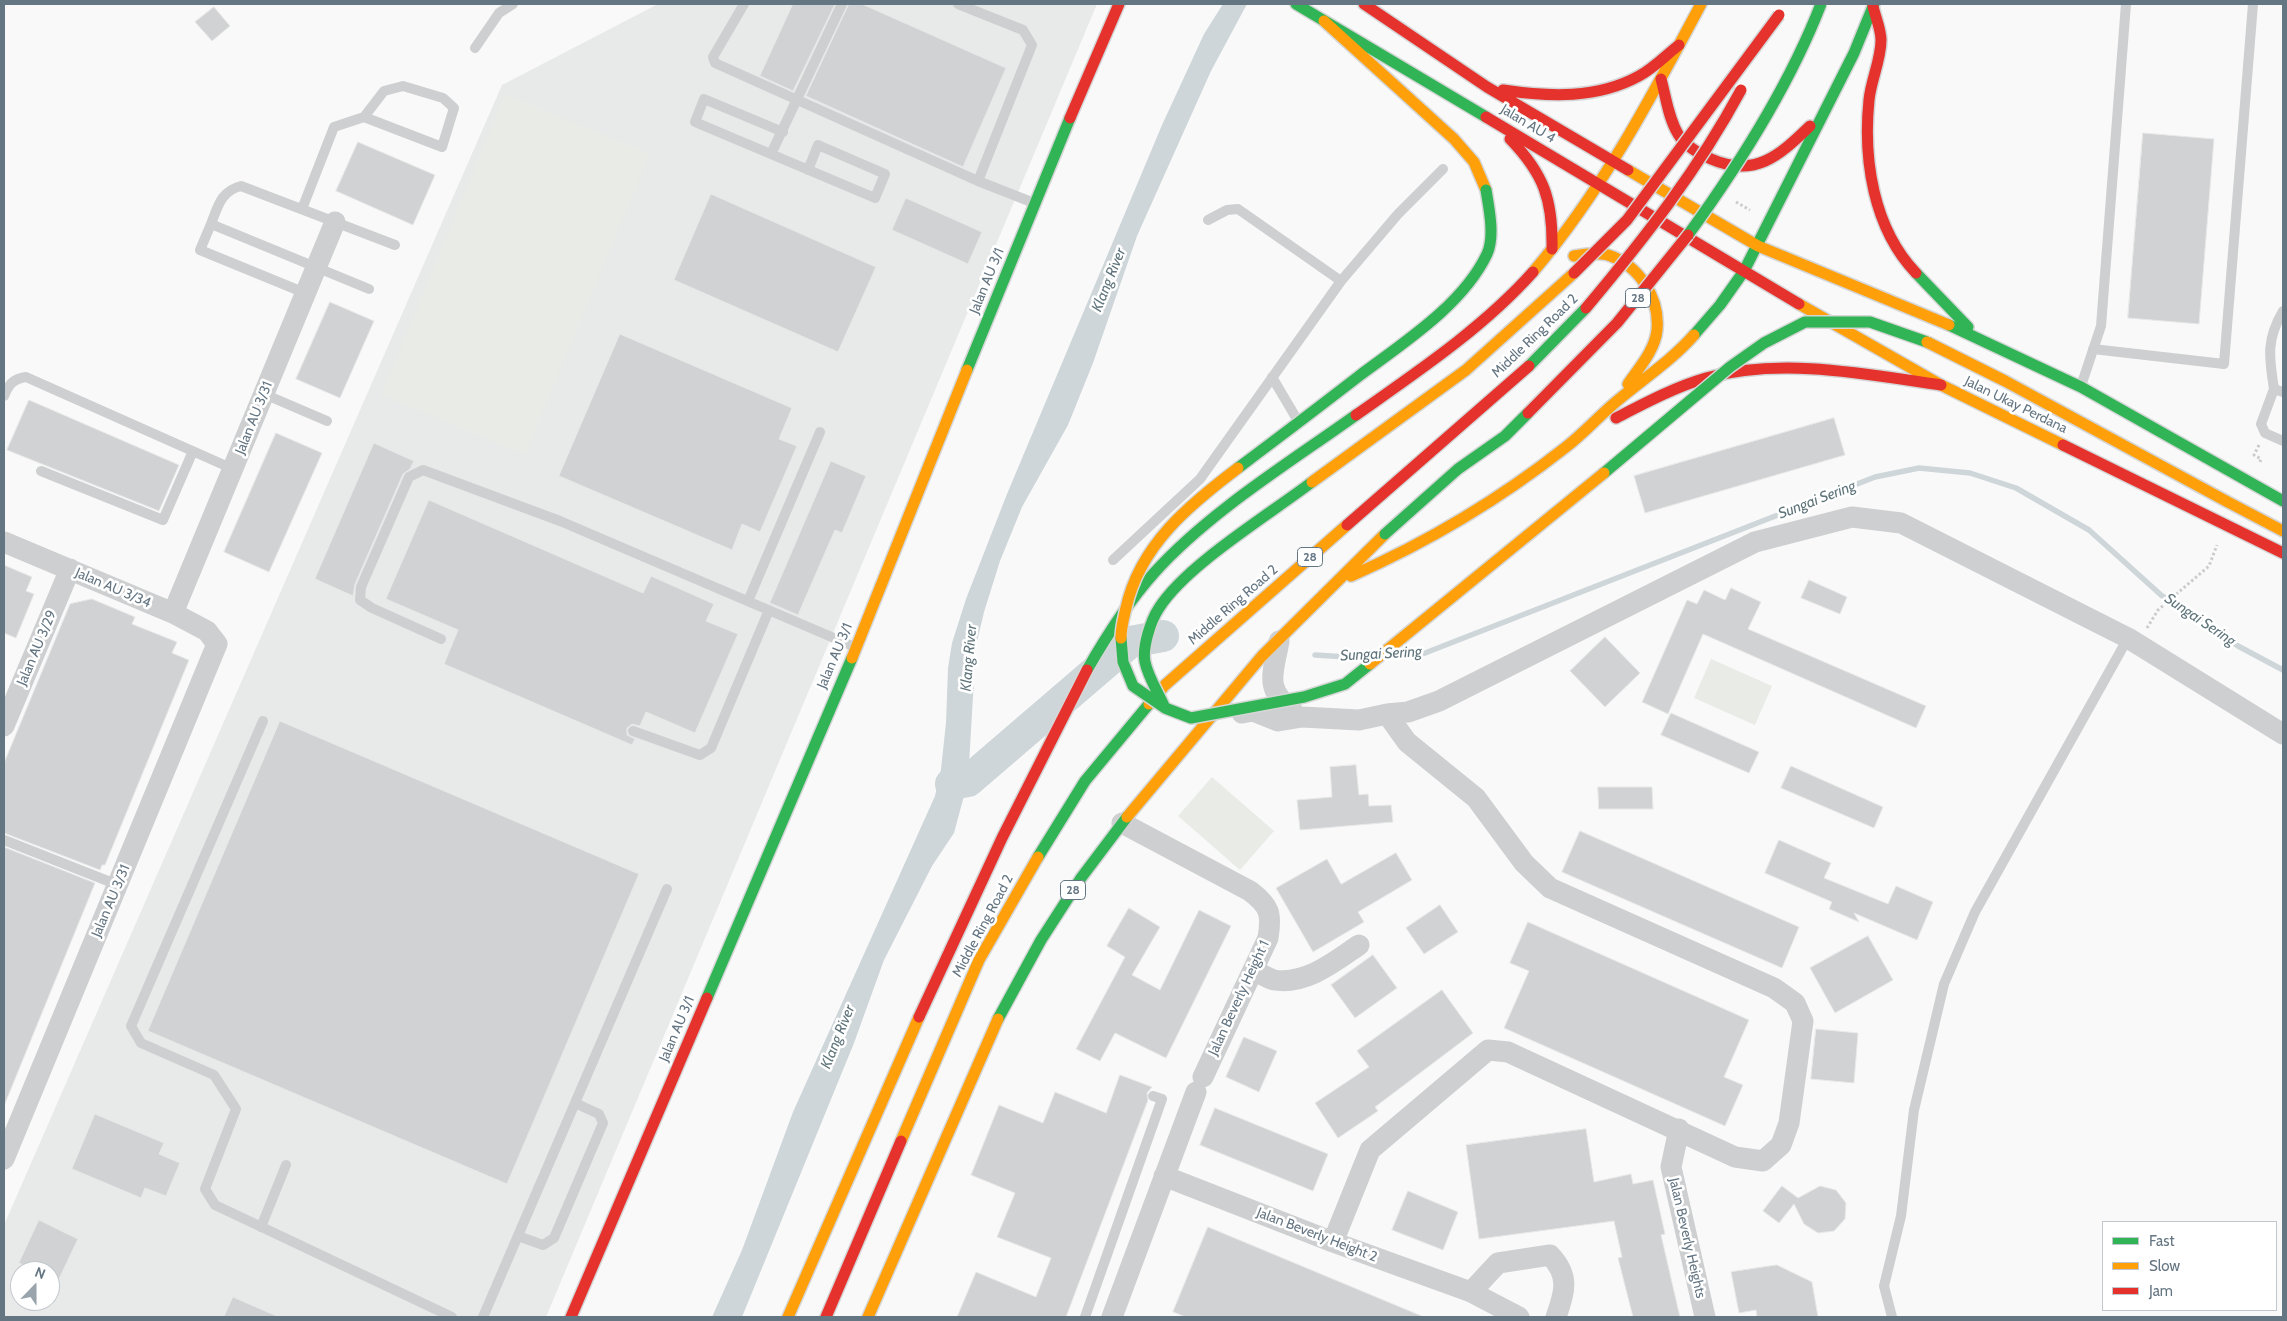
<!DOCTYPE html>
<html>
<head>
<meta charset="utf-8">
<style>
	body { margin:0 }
	#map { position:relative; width:2287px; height:1321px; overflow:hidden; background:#f9f9f9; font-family:Cabin,sans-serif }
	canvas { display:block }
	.frame { position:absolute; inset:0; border:5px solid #657683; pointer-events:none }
	.legend { position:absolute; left:2102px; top:1221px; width:175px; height:90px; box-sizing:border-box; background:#fff; border:1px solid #c1c8cd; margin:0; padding:6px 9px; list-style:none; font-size:15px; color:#657683 }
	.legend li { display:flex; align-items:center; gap:10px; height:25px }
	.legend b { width:25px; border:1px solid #c1c8cd }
	.north { position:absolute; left:10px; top:1261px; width:50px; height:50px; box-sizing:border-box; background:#fff; border:1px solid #c1c8cd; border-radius:50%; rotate:22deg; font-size:14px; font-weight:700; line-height:20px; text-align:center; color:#657683 }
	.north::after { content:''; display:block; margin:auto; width:18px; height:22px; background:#99a4ac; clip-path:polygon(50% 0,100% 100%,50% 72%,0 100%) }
</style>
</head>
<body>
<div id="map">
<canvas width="2287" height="1321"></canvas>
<div class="frame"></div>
<ul class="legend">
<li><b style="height:6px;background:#30b455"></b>Fast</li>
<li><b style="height:6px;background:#ff9f0a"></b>Slow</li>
<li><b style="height:6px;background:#e5322d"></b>Jam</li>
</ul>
<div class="north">N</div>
</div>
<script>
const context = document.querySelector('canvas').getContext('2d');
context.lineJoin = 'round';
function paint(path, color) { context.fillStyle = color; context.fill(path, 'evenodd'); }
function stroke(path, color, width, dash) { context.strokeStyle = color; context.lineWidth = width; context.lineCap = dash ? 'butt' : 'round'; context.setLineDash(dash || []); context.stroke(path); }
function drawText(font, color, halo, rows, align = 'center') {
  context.font = font + ' Cabin,sans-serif'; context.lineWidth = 5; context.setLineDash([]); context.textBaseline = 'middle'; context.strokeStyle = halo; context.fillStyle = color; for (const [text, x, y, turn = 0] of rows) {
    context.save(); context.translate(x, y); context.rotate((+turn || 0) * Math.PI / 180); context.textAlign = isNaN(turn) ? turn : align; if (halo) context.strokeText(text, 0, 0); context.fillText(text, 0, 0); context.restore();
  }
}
const built = new Path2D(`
	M 658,4 L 1097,4 L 546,1317 L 4,1317 L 4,1225 L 502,85 ZM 20,1271 L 50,1271 L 50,1301 L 20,1301 Z`);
const green = new Path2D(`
	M 505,94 L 650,154 L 525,455 L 381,395 Z
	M 1711,659 L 1772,686 L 1755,725 L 1694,698 Z
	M 1212,777 L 1274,831 L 1240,870 L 1178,816 Z`);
const water = new Path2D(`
	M 1223,4 L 1247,4 L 1211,71 L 1137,236 L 1093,363 L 1068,425 L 1022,507 L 1000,561 L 984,612 L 976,646 L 968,781 L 954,833 L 932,866 L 884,960 L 854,1043 L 742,1317 L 712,1317 L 742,1250 L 793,1112 L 935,796 L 941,769 L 946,723 L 948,668 L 952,643 L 966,599 L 1007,494 L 1162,125 L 1204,34 Z`);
const stream = new Path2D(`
	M 1315,655 L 1363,658
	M 1395,656 L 1420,655 L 1875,477 L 1919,468 L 1970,473 L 2016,488 L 2089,530 L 2161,595 L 2238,646 L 2283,670`);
const river = new Path2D(`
	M 951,784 L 968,781 L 1130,642 L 1163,636`);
const building = new Path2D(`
	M 793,4 L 835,4 L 793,91 L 760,76 Z
	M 849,4 L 862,4 L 1006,68 L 963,167 L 806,96 Z
	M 214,7 L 230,26 L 212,41 L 195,22 Z
	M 2143,133 L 2214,139 L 2199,324 L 2128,318 Z
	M 358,142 L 435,175 L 413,225 L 336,191 Z
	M 711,194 L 876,267 L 838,352 L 674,280 Z
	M 906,198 L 982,232 L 968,264 L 892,230 Z
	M 330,302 L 374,321 L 340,398 L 296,379 Z
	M 620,334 L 792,408 L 779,439 L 797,446 L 760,532 L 742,524 L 732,550 L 559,476 Z
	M 29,400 L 179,465 L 159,511 L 7,450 Z
	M 1834,418 L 1845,455 L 1645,513 L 1634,476 Z
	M 276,433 L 322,453 L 269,572 L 224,552 Z
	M 374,443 L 414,461 L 410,469 L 403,474 L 355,584 L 353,596 L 315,579 Z
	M 831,461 L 866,476 L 842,533 L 835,530 L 798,615 L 770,603 Z
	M 429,500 L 643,593 L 651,576 L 714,604 L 706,621 L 738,634 L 695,733 L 646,712 L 640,726 L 632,724 L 627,728 L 627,735 L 635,739 L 632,745 L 444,664 L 458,630 L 386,599 Z
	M 4,565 L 32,577 L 26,591 L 34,594 L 16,638 L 4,633 Z
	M 1809,580 L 1847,597 L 1840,614 L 1801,598 Z
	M 1731,588 L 1761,602 L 1748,629 L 1926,706 L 1916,728 L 1703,634 L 1668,714 L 1642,702 L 1687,600 L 1697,604 L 1704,590 L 1725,600 Z
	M 92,599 L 135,617 L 132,624 L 177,642 L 172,653 L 189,660 L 105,865 L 102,865 L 100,870 L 4,833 L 4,763 L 70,604 Z
	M 1605,637 L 1640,673 L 1605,707 L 1570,671 Z
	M 1671,713 L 1759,752 L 1749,773 L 1661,735 Z
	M 280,721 L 639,874 L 507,1184 L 148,1031 Z
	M 1356,765 L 1359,795 L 1368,794 L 1369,806 L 1391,805 L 1393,822 L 1300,830 L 1297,800 L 1332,797 L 1330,767 Z
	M 1791,766 L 1883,807 L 1874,828 L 1781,788 Z
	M 1598,787 L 1652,787 L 1653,809 L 1599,809 Z
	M 1580,831 L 1799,927 L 1782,968 L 1562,872 Z
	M 1779,840 L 1831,863 L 1824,878 L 1888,904 L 1896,886 L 1933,902 L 1917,940 L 1854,913 L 1859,922 L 1829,909 L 1832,902 L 1765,873 Z
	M 4,847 L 95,883 L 4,1106 Z
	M 1396,853 L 1412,880 L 1358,912 L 1364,922 L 1313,952 L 1276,888 L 1327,859 L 1341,884 Z
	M 1440,905 L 1458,932 L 1424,954 L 1406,928 Z
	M 1129,908 L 1160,927 L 1132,975 L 1160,990 L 1199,910 L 1231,926 L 1166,1058 L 1115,1033 L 1100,1061 L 1076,1049 L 1125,957 L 1107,946 Z
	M 1528,922 L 1749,1020 L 1724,1077 L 1743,1085 L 1725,1126 L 1504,1028 L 1529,971 L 1510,963 Z
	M 1868,936 L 1893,980 L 1835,1013 L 1810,968 Z
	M 1373,955 L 1397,988 L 1355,1018 L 1331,985 Z
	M 1442,990 L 1473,1033 L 1375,1107 L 1378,1111 L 1338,1138 L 1315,1103 L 1369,1067 L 1357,1051 Z
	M 1816,1029 L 1858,1033 L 1854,1083 L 1811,1079 Z
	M 1244,1037 L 1277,1051 L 1259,1092 L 1226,1077 Z
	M 1120,1075 L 1152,1087 L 1147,1093 L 1148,1100 L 1066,1317 L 957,1317 L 976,1272 L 1036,1297 L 1051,1258 L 997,1237 L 1015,1193 L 971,1175 L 999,1105 L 1043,1123 L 1055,1092 L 1106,1113 Z
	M 1215,1108 L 1328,1154 L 1313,1191 L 1200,1145 Z
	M 95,1114 L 164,1143 L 159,1154 L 180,1163 L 166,1196 L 145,1188 L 141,1198 L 72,1169 Z
	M 1586,1129 L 1594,1182 L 1631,1174 L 1633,1184 L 1653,1180 L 1665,1234 L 1661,1235 L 1680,1317 L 1633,1317 L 1618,1258 L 1622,1257 L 1614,1221 L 1479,1239 L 1466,1145 Z
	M 1782,1186 L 1798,1198 L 1820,1186 L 1836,1190 L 1846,1203 L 1845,1219 L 1834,1231 L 1818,1233 L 1804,1224 L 1794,1204 L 1779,1223 L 1763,1211 Z
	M 1408,1191 L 1458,1212 L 1443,1250 L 1392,1230 Z
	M 39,1220 L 78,1239 L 50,1298 L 50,1271 L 37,1271 L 19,1263 Z
	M 1208,1227 L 1424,1317 L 1186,1317 L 1173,1312 Z
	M 1777,1265 L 1812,1282 L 1818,1317 L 1757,1317 L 1756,1310 L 1739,1313 L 1731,1272 Z
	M 233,1297 L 279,1317 L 224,1317 Z`);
const path = new Path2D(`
	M 1736,202 L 1750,210
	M 2259,445 L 2254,455 L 2261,459 L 2260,462
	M 2147,628 L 2158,610 L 2209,566 L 2217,545`);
const lane = new Path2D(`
	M 744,4 L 713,57 L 715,63 L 978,181 L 1034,203
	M 958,4 L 1023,30 L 1032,45 L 978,181
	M 475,48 L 499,13 L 513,4
	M 403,86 L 443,98 L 454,108 L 442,147 L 364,117 L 384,91 Z
	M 783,132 L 704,99 L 695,122 L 875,198 L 885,174 L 818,145 L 808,170
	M 771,154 L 842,4
	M 302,209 L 334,127 L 364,117
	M 1208,220 L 1227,210 L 1238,209 L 1341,281
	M 211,224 C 218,206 221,191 241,186 L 395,245
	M 305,293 L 200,250 L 211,224 L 369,289
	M 2093,349 L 2224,364 L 2253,4
	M 1272,377 L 1298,421
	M 2081,386 L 2101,326 L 2126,4
	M 2274,389 C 2269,357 2266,340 2283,311
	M 2283,392 L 2274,389 L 2261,424 L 2265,433 L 2283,441
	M 264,394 L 327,421
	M 4,396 C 9,384 13,379 26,377 L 233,469
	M 41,471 L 163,520 L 193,451
	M 1113,560 L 1200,479 L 1341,281 L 1398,214 L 1443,169
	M 748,601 L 820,432
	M 441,639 L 372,608 L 360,600 L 361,587 L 409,477 L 423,470 L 560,521 L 855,647
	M 263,721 L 131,1026 L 141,1043 L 214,1075 L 236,1109 L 205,1189 L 215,1205 L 452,1317
	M 633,731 L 700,755 L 711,748 L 769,610
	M 4,840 L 118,885
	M 261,1227 L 286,1165
	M 518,1236 L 543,1245 L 554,1238 L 603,1123 L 599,1114 L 575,1103
	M 483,1317 L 667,889
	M 1085,1317 L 1162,1099 L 1153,1096
	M 1892,1317 L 1884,1286 L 1901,1216 L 1914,1110 L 1944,984 L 1975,912 L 2128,638`);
const street = new Path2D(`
	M 4,542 L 173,613 L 207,631 L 217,644 L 4,1159
	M 173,613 L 335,222
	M 1279,641 C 1274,672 1263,688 1292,710
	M 1242,713 L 1253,711 L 1278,721 L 1302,717 L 1359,720 L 1387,714 L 1407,742 L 1476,798 L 1524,863 L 1550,888 L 1774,988 L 1795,1003 L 1803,1021 L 1789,1123 L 1781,1145 L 1763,1161 L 1735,1157 L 1508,1052 L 1488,1050 L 1370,1150 L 1333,1242
	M 1387,714 L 1408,712 L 1439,701 L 1755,542 L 1852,517 L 1901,523 L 2128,638 L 2283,734
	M 4,726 L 70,569
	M 1122,823 L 1250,891 C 1270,906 1272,914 1268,938 L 1203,1077
	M 1253,970 C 1260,973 1267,978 1274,980 C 1306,985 1334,962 1359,945
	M 1679,1129 L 1671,1167 L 1705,1317
	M 1164,1176 L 1333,1242 L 1471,1292 L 1519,1317
	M 1471,1292 L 1498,1263 L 1550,1255 C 1570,1276 1565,1292 1556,1317
	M 1112,1317 L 1196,1092`);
const fast = new Path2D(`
	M 1296,4 L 1486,117
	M 1916,273 L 1968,327
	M 1949,325 L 2081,387 L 2283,501
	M 1694,335 L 1720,305 L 1744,271 L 1854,53 L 1874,4
	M 1529,366 L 1586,308
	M 967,370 L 1070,118
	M 1087,670 C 1107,635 1128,602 1154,573 C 1209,512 1289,463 1356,415
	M 1038,857 L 1085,781 L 1149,704
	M 707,998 L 852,658
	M 998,1019 L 1041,940 L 1081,878 L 1127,817`);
const slow = new Path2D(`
	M 1324,21 L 1454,139 L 1474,162 L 1486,190
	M 1628,170 L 1758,246 L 1949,325
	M 1574,256 C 1585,254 1597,252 1608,255 C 1639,265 1660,298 1657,330 C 1655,350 1639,368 1628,384
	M 1533,272 C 1602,191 1651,98 1701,4
	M 1799,304 L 1941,385 L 2063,445
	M 2226,501 L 2283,531
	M 1351,576 C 1428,542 1500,499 1566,447 C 1584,433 1599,416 1617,401 C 1643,379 1671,361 1694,335
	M 852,658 L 967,370
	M 1149,704 L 1165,685 L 1347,525
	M 1127,817 L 1262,656 L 1385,534
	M 901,1141 L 979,960 L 1038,857
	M 788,1317 L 919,1017
	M 868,1317 L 998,1019`);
const jam = new Path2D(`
	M 1364,4 L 1487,87 L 1628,170
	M 1873,6 C 1875,16 1881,29 1881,40 C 1881,60 1871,80 1869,100 C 1863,159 1873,228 1916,273
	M 1661,79 C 1666,97 1668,117 1678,134 C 1685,146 1698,153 1711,159 C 1755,178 1779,156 1810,126
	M 1503,90 C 1550,97 1597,99 1639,76 C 1654,68 1666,55 1679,45
	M 1486,117 L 1799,304
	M 1070,118 L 1119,4
	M 1510,139 C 1544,174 1553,200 1552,249
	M 1356,415 C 1417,372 1483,328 1533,272
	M 1616,418 C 1645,403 1675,387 1706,378 C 1781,357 1866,374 1941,385
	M 2063,445 L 2283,553
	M 1347,525 L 1529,366
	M 919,1017 L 1002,838 L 1087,670
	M 571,1317 L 707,998
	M 826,1317 L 901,1141`);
const fastBridge = new Path2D(`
	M 1688,235 C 1739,165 1790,84 1821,4
	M 1238,468 C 1278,438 1319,407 1359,376 C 1403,343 1463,305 1487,254 C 1495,237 1489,208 1486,190
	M 1604,473 L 1730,367 L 1764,343 L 1805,322 L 1870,322 L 1927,342
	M 1385,534 L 1458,469 L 1505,436 L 1528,413
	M 1121,638 L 1123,662 L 1133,686 L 1165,708 L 1191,718 L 1304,697 L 1345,684 L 1370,664
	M 1165,708 C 1159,694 1148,677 1145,662 C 1142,647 1151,620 1159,608 C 1186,565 1270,514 1312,482`);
const slowBridge = new Path2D(`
	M 1927,342 L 2005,381 L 2226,501
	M 1312,482 L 1466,370 L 1574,273
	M 1121,638 C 1121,627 1124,617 1126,608 C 1140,545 1189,505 1238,468
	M 1370,664 L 1604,473`);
const jamBridge = new Path2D(`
	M 1574,273 L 1627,220 L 1779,15
	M 1586,308 C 1644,239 1698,170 1741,90
	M 1528,413 L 1617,323 L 1688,235`);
const shields = [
	[1638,298,25],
	[1310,557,25],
	[1073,890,25]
];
const shieldNames = [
	["28",1638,298],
	["28",1310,557],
	["28",1073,890]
];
const streetNames = [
	["Jalan AU 4",1528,124,31],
	["Jalan AU 3/1",987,281,-68],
	["Middle Ring Road 2",1535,336,-44],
	["Jalan Ukay Perdana",2016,405,26],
	["Jalan AU 3/31",254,418,-68],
	["Jalan AU 3/34",113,588,23],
	["Middle Ring Road 2",1233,605,-41],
	["Jalan AU 3/29",37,648,-67],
	["Jalan AU 3/1",835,656,-67],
	["Jalan AU 3/31",111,901,-67],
	["Middle Ring Road 2",983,926,-62],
	["Jalan Beverly Height 1",1239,998,-65],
	["Jalan AU 3/1",677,1029,-67],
	["Jalan Beverly Height 2",1317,1235,21],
	["Jalan Beverly Heights",1687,1238,77]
];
const waterNames = [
	["Klang River",1109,280,-68],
	["Sungai Sering",1817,500,-21],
	["Sungai Sering",2200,620,34],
	["Sungai Sering",1381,654,-3],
	["Klang River",969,658,-85],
	["Klang River",838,1037,-68]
];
paint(built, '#e8e9e9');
paint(green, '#e8ebe6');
paint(water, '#ced6d9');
stroke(stream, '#ced6d9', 5.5);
stroke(river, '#ced6d9', 32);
paint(building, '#d0d2d3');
stroke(building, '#e8e8e8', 1);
stroke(fast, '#d5d6d7', 14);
stroke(slow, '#d5d6d7', 14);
stroke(jam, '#d5d6d7', 14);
stroke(path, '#cbcccd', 3, [2.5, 2.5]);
stroke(lane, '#cecfd0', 10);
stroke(street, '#cecfd0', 21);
stroke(fast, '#30b455', 11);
stroke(slow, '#ff9f0a', 11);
stroke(jam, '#e5322d', 11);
stroke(fastBridge, '#d5d6d6', 14, []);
stroke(slowBridge, '#d5d6d6', 14, []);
stroke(jamBridge, '#d5d6d6', 14, []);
stroke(fastBridge, '#30b455', 11);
stroke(slowBridge, '#ff9f0a', 11);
stroke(jamBridge, '#e5322d', 11);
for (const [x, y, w] of shields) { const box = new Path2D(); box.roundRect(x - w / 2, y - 9.5, w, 19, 4); context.fillStyle = '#fff'; context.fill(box); stroke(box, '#657683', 1); }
drawText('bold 12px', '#657683', null, shieldNames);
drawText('14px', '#657683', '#fff', streetNames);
drawText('italic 15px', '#60757c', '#fff', waterNames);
</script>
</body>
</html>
